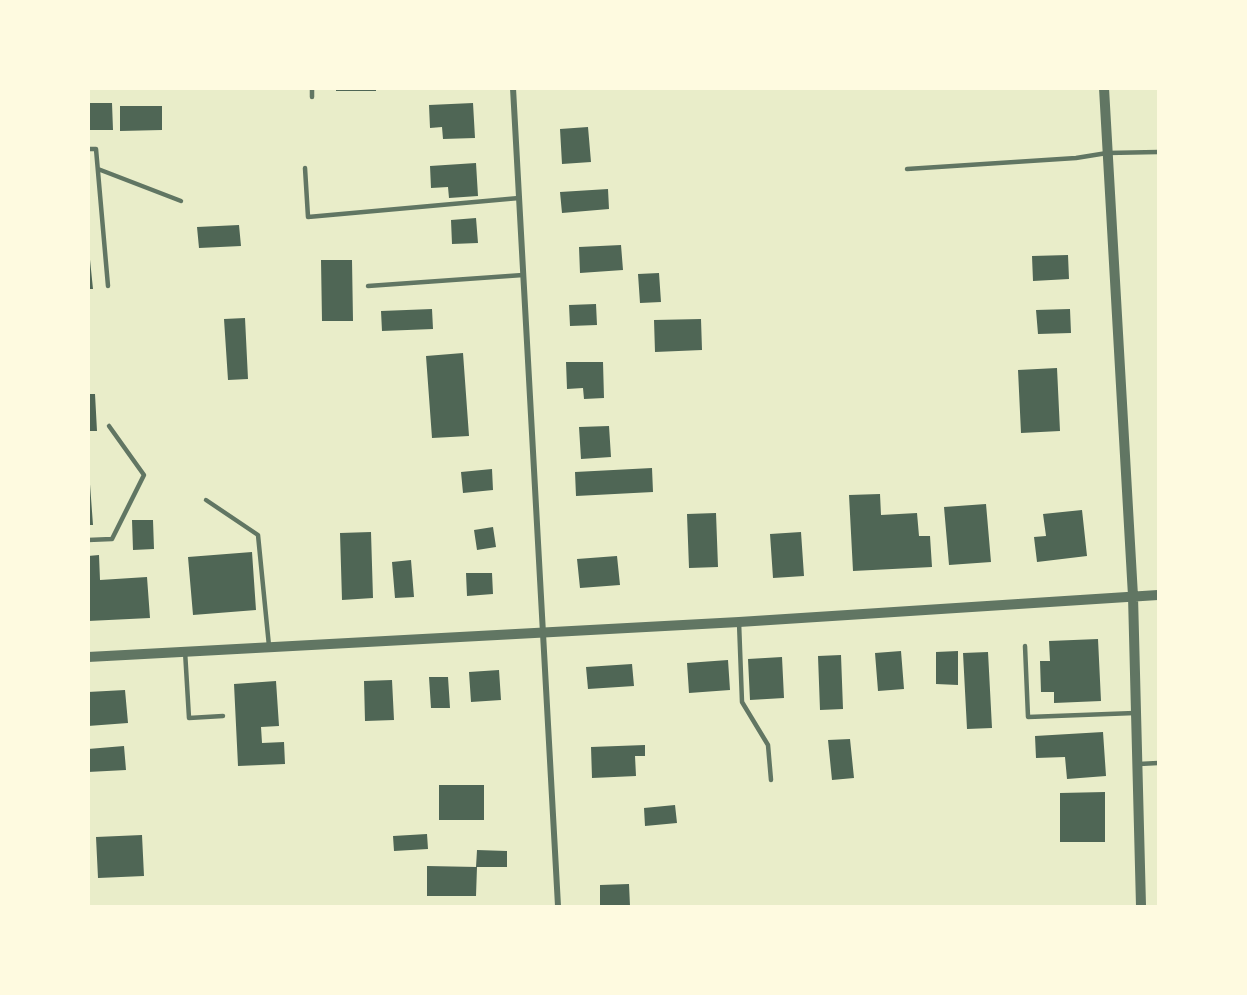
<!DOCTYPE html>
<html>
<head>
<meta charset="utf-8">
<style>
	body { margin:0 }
	#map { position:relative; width:1247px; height:995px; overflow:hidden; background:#e9edc9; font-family:"Alegreya Sans",sans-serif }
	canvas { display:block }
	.frame { position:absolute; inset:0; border:90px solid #fefae0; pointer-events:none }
</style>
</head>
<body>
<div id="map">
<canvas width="1247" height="995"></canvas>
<div class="frame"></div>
</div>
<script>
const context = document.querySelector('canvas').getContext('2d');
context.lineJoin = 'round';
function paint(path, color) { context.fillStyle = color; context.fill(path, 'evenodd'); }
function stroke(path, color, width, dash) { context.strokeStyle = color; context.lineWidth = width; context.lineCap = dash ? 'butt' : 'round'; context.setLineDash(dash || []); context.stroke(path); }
const building = new Path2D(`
	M 336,88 L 376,88 L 376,91 L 336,91 Z
	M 88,103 L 112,103 L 113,130 L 88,130 Z
	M 473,103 L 475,138 L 443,139 L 442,127 L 430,128 L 429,105 Z
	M 120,106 L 162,106 L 162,130 L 120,131 Z
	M 588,127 L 591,162 L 562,164 L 560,129 Z
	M 476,163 L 478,196 L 449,198 L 448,187 L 431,188 L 430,166 Z
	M 608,189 L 609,209 L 562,213 L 560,192 Z
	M 476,218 L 478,243 L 452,244 L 451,220 Z
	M 239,225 L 241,246 L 199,248 L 197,227 Z
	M 88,240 L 93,289 L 88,289 Z
	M 621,245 L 623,270 L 580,273 L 579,247 Z
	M 1068,255 L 1069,279 L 1033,281 L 1032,256 Z
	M 321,260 L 352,260 L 353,321 L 322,321 Z
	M 659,273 L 661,302 L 640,303 L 638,274 Z
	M 596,304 L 597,325 L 570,326 L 569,305 Z
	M 432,309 L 433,329 L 382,331 L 381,311 Z
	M 1070,309 L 1071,333 L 1038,334 L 1036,310 Z
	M 245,318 L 248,379 L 228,380 L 224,319 Z
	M 701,319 L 702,350 L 655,352 L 654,320 Z
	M 463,353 L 469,436 L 432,438 L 426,356 Z
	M 566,362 L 603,362 L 604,398 L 584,399 L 583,388 L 567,389 Z
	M 1057,368 L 1060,431 L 1021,433 L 1018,370 Z
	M 88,394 L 95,394 L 97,431 L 88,431 Z
	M 609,426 L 611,457 L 581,459 L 579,427 Z
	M 88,457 L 93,525 L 88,525 Z
	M 652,468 L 653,492 L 576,496 L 575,472 Z
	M 492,469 L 493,490 L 463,493 L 461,472 Z
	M 880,494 L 881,515 L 917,513 L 919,536 L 930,536 L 932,567 L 853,571 L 849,495 Z
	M 986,504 L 991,562 L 949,565 L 944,507 Z
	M 1082,510 L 1087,556 L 1037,562 L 1034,537 L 1046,536 L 1043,514 Z
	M 716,513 L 718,567 L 689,568 L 687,514 Z
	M 132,520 L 153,520 L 154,549 L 133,550 Z
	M 493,527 L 496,547 L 477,550 L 474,530 Z
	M 371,532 L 373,598 L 342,600 L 340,533 Z
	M 801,532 L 804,576 L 773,578 L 770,534 Z
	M 252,552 L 256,610 L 193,615 L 188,557 Z
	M 99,555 L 100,580 L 147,577 L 150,618 L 88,621 L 88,556 Z
	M 617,556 L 620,585 L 580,588 L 577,559 Z
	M 411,560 L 414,597 L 395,598 L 392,562 Z
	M 466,573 L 492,573 L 493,594 L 467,596 Z
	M 1098,639 L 1101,701 L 1054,703 L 1054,692 L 1041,692 L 1040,661 L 1050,661 L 1049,641 Z
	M 901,651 L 904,689 L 878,691 L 875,653 Z
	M 958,651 L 958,685 L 936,684 L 936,652 Z
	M 988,652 L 992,728 L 967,729 L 963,653 Z
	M 841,655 L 843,709 L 820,710 L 818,656 Z
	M 782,657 L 784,698 L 750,700 L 748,659 Z
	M 728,660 L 730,690 L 689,693 L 687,663 Z
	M 632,664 L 634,686 L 588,689 L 586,667 Z
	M 499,670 L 501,700 L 471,702 L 469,672 Z
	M 429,677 L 448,677 L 450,708 L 431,708 Z
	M 392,680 L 394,720 L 365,721 L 364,681 Z
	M 276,681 L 279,726 L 261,727 L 262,743 L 284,742 L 285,764 L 238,766 L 234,684 Z
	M 125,690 L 128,723 L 88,726 L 88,692 Z
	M 1103,732 L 1106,776 L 1067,779 L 1065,757 L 1036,758 L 1035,736 Z
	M 850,739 L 854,778 L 832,780 L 828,740 Z
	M 645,745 L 645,756 L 635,756 L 636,776 L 592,778 L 591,747 Z
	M 124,746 L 126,770 L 88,772 L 88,749 Z
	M 439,785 L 484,785 L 484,820 L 439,820 Z
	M 1105,792 L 1105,842 L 1060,842 L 1060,793 Z
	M 675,805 L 677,823 L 645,826 L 644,808 Z
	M 427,834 L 428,849 L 394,851 L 393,836 Z
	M 142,835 L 144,876 L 98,878 L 96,837 Z
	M 477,850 L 507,851 L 507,867 L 476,867 Z
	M 427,866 L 477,867 L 476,896 L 427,896 Z
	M 629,884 L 630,906 L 600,906 L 600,885 Z`);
const service = new Path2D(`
	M 312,88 L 312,97
	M 88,149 L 96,149 L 108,286
	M 305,168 L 308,217 L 519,198
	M 98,169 L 181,201
	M 907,169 L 1076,158 L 1107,153 L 1158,152
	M 368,286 L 523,275
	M 206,500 L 258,535 L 269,646
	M 88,540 L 112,539 L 144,475 L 109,426
	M 739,622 L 742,702 L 768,745 L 771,780
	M 1025,646 L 1028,717 L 1135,713
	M 185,651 L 189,718 L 223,716
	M 1139,764 L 1158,763`);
const minor = new Path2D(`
	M 513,88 L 558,906`);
const tertiary = new Path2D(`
	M 1104,88 L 1133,596 L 1141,906
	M 88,657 L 739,622 L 1158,595`);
paint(building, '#4f6655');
stroke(service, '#617663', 4.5);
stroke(minor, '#617663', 6);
stroke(tertiary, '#617663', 10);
</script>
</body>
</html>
